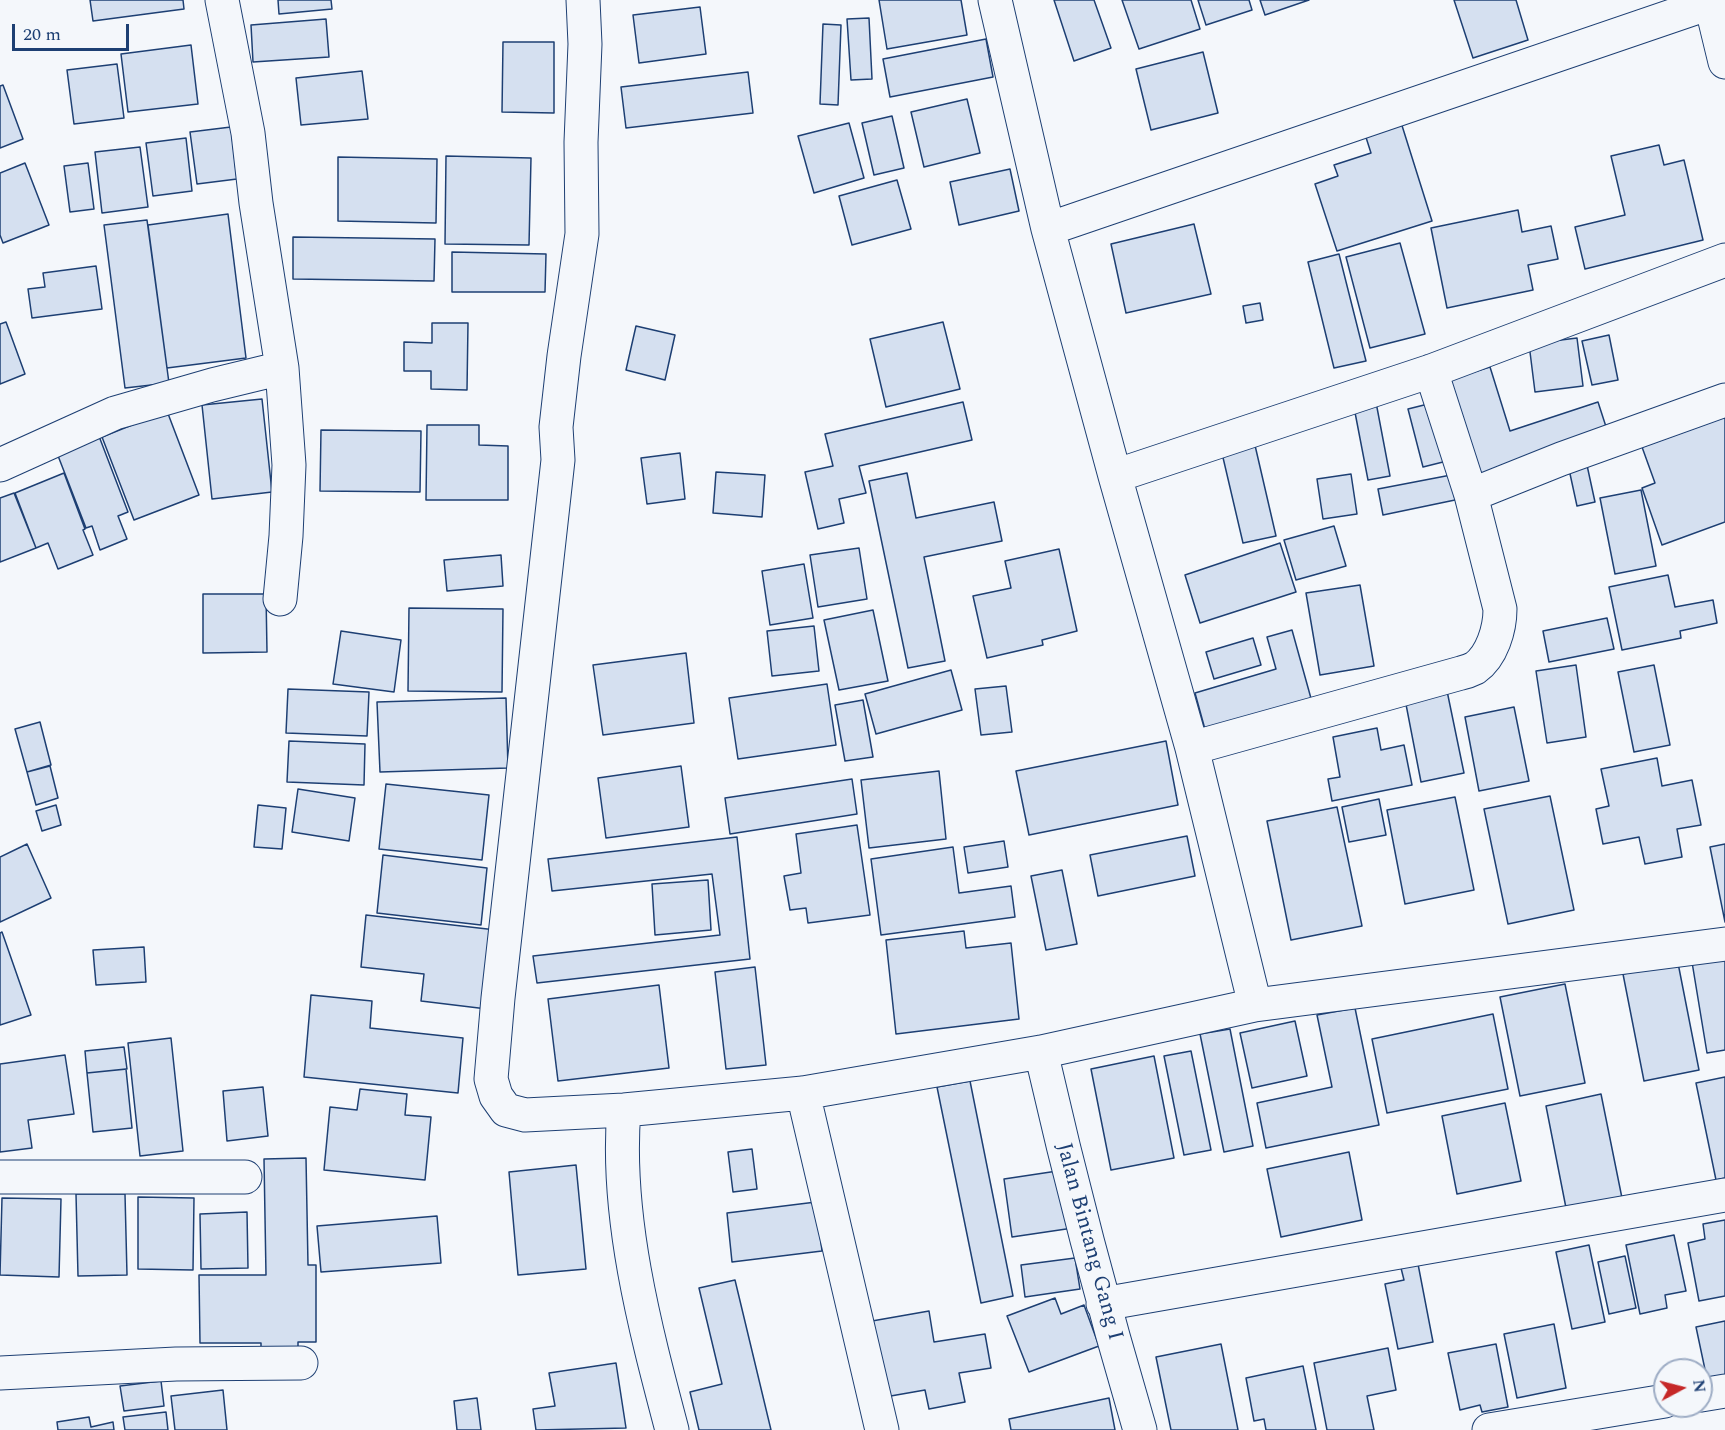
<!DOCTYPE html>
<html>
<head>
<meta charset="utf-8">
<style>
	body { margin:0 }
	#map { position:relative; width:1725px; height:1430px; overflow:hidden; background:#f4f7fb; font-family:Spectral,serif }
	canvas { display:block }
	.north { position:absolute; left:1653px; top:1358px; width:60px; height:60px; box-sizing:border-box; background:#f4f7fb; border:2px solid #9eadc5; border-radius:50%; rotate:83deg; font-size:16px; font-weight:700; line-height:24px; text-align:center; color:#1d3f73 }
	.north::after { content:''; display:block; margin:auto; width:21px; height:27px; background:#c62828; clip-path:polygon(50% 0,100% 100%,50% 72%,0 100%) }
	.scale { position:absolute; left:12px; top:24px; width:117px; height:27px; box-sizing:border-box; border:3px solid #1d3f73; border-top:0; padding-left:8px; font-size:18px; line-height:21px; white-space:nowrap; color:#1d3f73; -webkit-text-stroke:4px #f4f7fb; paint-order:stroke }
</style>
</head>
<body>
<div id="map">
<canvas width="1725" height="1430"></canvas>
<div class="north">N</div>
<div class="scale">20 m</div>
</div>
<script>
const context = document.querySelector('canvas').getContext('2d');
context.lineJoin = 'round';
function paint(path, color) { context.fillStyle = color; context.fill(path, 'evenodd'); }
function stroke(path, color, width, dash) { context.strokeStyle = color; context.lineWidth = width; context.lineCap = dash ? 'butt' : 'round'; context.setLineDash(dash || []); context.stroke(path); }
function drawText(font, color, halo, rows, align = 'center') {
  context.font = font + ' Spectral,serif'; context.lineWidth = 4.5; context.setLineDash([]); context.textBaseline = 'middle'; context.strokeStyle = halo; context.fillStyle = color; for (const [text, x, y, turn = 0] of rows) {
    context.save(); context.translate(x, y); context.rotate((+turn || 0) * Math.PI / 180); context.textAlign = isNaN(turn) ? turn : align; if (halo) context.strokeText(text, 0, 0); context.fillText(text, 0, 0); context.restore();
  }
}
const building = new Path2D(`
	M 90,0 L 183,0 L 184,9 L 93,21 Z
	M 278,0 L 331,0 L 332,9 L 279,14 Z
	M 879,0 L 961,0 L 967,35 L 887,49 Z
	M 1054,0 L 1094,0 L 1111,48 L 1074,61 Z
	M 1122,0 L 1191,0 L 1200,29 L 1139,49 Z
	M 1198,0 L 1249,0 L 1252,10 L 1206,25 Z
	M 1260,0 L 1309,0 L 1265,15 Z
	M 1454,0 L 1516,0 L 1528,40 L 1473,58 Z
	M 700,7 L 706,54 L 639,63 L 633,15 Z
	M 869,18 L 872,79 L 851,80 L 847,19 Z
	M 326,19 L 329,57 L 253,62 L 251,25 Z
	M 823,24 L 841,25 L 838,105 L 820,104 Z
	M 986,39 L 993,77 L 890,97 L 883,59 Z
	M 503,42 L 554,42 L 554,113 L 502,112 Z
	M 191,45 L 198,104 L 128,112 L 121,54 Z
	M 1203,52 L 1218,113 L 1151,130 L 1136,69 Z
	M 117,64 L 124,118 L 74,124 L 67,70 Z
	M 362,71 L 368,119 L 301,125 L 296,78 Z
	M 748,72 L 753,113 L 626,128 L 621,87 Z
	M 3,85 L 23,139 L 0,148 L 0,86 Z
	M 967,99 L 980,153 L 924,167 L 911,112 Z
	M 892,116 L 904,168 L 874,175 L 862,123 Z
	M 1399,116 L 1432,221 L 1337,251 L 1315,184 L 1338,176 L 1334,165 L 1371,153 L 1363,128 Z
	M 849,123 L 864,178 L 814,193 L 798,136 Z
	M 231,127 L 237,179 L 197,184 L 190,132 Z
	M 186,138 L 192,191 L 153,196 L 146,143 Z
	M 1659,145 L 1664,165 L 1684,160 L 1703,240 L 1585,269 L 1575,227 L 1625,215 L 1611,156 Z
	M 140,147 L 148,207 L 102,213 L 95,152 Z
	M 446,156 L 531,158 L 529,245 L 445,244 Z
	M 338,157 L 437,159 L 436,223 L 338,221 Z
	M 25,163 L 49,225 L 3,243 L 0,235 L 0,173 Z
	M 88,163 L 94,209 L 70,212 L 64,166 Z
	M 1010,169 L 1019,211 L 959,225 L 950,182 Z
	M 897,180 L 911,229 L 852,245 L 839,196 Z
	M 1518,210 L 1522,232 L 1551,226 L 1558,259 L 1528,265 L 1533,290 L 1447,308 L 1431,228 Z
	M 228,214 L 246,358 L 167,368 L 148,225 Z
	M 147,220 L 169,383 L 125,388 L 104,225 Z
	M 1194,224 L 1211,294 L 1126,313 L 1111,244 Z
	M 293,237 L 435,239 L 434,281 L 293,279 Z
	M 1400,243 L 1425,334 L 1370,348 L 1346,257 Z
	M 452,252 L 546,254 L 545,292 L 452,292 Z
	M 1339,254 L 1366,361 L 1334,368 L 1308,262 Z
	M 96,266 L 102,309 L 32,318 L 28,289 L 45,287 L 43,273 Z
	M 1260,303 L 1263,320 L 1246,323 L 1243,306 Z
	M 6,322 L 25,374 L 0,384 L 0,324 Z
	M 943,322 L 960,389 L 886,407 L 870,339 Z
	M 432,323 L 468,323 L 467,390 L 431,389 L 431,371 L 404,371 L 404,342 L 432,343 Z
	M 636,326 L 675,335 L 665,380 L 626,370 Z
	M 1609,335 L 1618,380 L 1592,385 L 1582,341 Z
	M 1577,338 L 1583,386 L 1535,392 L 1529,344 Z
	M 1490,367 L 1510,431 L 1598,402 L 1610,439 L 1479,481 L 1447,380 Z
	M 1375,397 L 1390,476 L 1368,480 L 1353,402 Z
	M 262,399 L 272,492 L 212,499 L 202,405 Z
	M 963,402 L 972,440 L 859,466 L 866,493 L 839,499 L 844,523 L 818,529 L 805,472 L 833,466 L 825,434 Z
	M 1436,402 L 1451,460 L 1423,467 L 1408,409 Z
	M 167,411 L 199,495 L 134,520 L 102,437 Z
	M 1725,417 L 1725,522 L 1662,545 L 1642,488 L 1655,483 L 1642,447 Z
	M 427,425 L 479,425 L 479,445 L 508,446 L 508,500 L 426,500 Z
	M 321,430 L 421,431 L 420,492 L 320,491 Z
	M 97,431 L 128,512 L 118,516 L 127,539 L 100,550 L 92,526 L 86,528 L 55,448 Z
	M 1254,441 L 1276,536 L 1243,543 L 1221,449 Z
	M 680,453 L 685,499 L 647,504 L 641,458 Z
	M 1585,456 L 1595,502 L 1577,506 L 1567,460 Z
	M 716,472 L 765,475 L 762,517 L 713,513 Z
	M 64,473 L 85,529 L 83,530 L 93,555 L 58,569 L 48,543 L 36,548 L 15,493 Z
	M 907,473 L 916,518 L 994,502 L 1002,541 L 924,557 L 945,661 L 908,668 L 869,481 Z
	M 1351,474 L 1357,514 L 1323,519 L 1317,479 Z
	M 1451,475 L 1455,500 L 1383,515 L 1378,489 Z
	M 1641,490 L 1656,566 L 1615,574 L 1600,498 Z
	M 14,493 L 36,548 L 0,562 L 0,498 Z
	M 1334,526 L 1346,566 L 1296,580 L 1284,540 Z
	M 1280,543 L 1296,592 L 1200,623 L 1185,575 Z
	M 859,548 L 867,599 L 818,607 L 810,555 Z
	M 1059,549 L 1077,631 L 1042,640 L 1043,645 L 987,658 L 973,596 L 1011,588 L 1005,561 Z
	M 501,555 L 503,586 L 447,591 L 444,560 Z
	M 804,564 L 813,618 L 770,625 L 762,571 Z
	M 1668,575 L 1675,607 L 1713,600 L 1717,623 L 1680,631 L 1681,638 L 1622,650 L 1609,587 Z
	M 1360,585 L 1374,666 L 1320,675 L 1306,593 Z
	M 203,594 L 266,594 L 267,652 L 203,653 Z
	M 409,608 L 503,609 L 502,692 L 408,691 Z
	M 873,610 L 888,681 L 839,690 L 824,620 Z
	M 1607,618 L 1614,649 L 1549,662 L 1543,631 Z
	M 814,626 L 819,671 L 772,676 L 767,631 Z
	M 1292,630 L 1312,702 L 1206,733 L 1195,693 L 1276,669 L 1267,637 Z
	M 341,631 L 401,640 L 394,692 L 333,684 Z
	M 1253,638 L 1261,665 L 1214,679 L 1206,652 Z
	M 686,653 L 694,723 L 603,735 L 593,665 Z
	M 1576,665 L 1586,737 L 1547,743 L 1536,671 Z
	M 1654,665 L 1670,745 L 1634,752 L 1618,672 Z
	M 951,670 L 962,710 L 876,734 L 865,694 Z
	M 827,684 L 836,745 L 738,759 L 729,698 Z
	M 1006,686 L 1012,732 L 981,735 L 975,689 Z
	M 1446,686 L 1464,773 L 1421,782 L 1404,694 Z
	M 288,689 L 369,692 L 367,736 L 286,733 Z
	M 506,698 L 508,768 L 380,772 L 377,702 Z
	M 863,700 L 873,757 L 845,761 L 835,705 Z
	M 1514,707 L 1529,781 L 1479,791 L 1465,717 Z
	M 40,722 L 51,765 L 27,772 L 15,729 Z
	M 1377,728 L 1381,750 L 1404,745 L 1412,785 L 1332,801 L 1328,779 L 1340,777 L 1333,737 Z
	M 289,741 L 365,744 L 364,785 L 287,782 Z
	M 1166,741 L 1178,805 L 1029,835 L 1016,771 Z
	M 1657,758 L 1662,786 L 1692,780 L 1701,825 L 1677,829 L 1682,857 L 1645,864 L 1639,837 L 1603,844 L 1596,809 L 1609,806 L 1601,769 Z
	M 50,766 L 58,798 L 36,805 L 27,772 Z
	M 681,766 L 689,827 L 606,838 L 598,778 Z
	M 939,771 L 946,839 L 869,848 L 861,780 Z
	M 852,779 L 857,814 L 730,834 L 725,798 Z
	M 386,784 L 489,795 L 482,860 L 379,849 Z
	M 298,789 L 355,798 L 349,841 L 292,832 Z
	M 1550,796 L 1574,910 L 1508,924 L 1484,809 Z
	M 1455,797 L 1474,890 L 1405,904 L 1387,810 Z
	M 1379,799 L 1386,835 L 1349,842 L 1342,807 Z
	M 56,805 L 61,825 L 42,831 L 36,811 Z
	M 258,805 L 286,808 L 282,849 L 254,847 Z
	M 1337,807 L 1362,926 L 1291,940 L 1267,821 Z
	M 857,825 L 870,915 L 808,923 L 806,908 L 790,910 L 784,876 L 801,873 L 796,834 Z
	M 1187,836 L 1195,876 L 1098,896 L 1090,855 Z
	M 737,837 L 750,959 L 537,983 L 533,956 L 720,935 L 712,874 L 552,891 L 548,859 Z
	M 1004,841 L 1008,867 L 968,873 L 964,847 Z
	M 27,844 L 51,898 L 0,922 L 0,857 Z
	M 1725,844 L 1725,922 L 1710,847 Z
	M 953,847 L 959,893 L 1011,886 L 1015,917 L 881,935 L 871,859 Z
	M 383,855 L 487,868 L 481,925 L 377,913 Z
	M 1062,870 L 1077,944 L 1046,950 L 1031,876 Z
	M 708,880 L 711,930 L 655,935 L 652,884 Z
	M 366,915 L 496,930 L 487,1009 L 421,1001 L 424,974 L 361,967 Z
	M 964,931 L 966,948 L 1011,943 L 1019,1019 L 896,1034 L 886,940 Z
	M 2,932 L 31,1015 L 0,1025 L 0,933 Z
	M 144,947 L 146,982 L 96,985 L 93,950 Z
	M 1725,950 L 1725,1050 L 1707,1053 L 1691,956 Z
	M 1678,963 L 1699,1070 L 1644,1081 L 1623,974 Z
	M 755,967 L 766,1065 L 726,1069 L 715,972 Z
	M 1565,984 L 1585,1083 L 1520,1096 L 1500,997 Z
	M 659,985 L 669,1068 L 558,1081 L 548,999 Z
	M 311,995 L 372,1001 L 370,1028 L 463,1038 L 458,1093 L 304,1077 Z
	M 1355,1008 L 1379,1125 L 1266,1148 L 1257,1103 L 1332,1087 L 1317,1015 Z
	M 1493,1014 L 1508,1089 L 1387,1113 L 1372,1039 Z
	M 1295,1021 L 1307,1076 L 1252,1088 L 1240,1033 Z
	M 1230,1029 L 1253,1146 L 1224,1152 L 1200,1034 Z
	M 171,1038 L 183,1151 L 140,1156 L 128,1043 Z
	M 124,1047 L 127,1069 L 87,1073 L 85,1051 Z
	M 1191,1051 L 1211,1150 L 1184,1155 L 1164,1056 Z
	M 65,1055 L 74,1114 L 28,1120 L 32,1148 L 0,1152 L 0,1064 Z
	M 1154,1056 L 1174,1158 L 1111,1170 L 1091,1069 Z
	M 126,1069 L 132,1128 L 93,1132 L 87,1073 Z
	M 1725,1077 L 1725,1178 L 1716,1180 L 1696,1083 Z
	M 970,1081 L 1013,1296 L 981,1303 L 937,1087 Z
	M 263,1087 L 268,1136 L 227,1141 L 223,1091 Z
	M 360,1089 L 407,1094 L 405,1115 L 431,1117 L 425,1180 L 324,1170 L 330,1107 L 357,1110 Z
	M 1601,1094 L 1623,1203 L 1567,1213 L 1546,1106 Z
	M 1505,1103 L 1521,1181 L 1457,1194 L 1442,1116 Z
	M 752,1149 L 757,1189 L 733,1192 L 728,1152 Z
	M 1349,1152 L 1362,1220 L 1281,1237 L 1267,1169 Z
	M 306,1158 L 308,1265 L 316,1265 L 316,1342 L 298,1342 L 298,1352 L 261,1352 L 261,1343 L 200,1343 L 199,1275 L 266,1275 L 264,1159 Z
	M 576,1165 L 586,1269 L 518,1275 L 509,1172 Z
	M 1064,1170 L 1073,1228 L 1012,1237 L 1004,1179 Z
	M 76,1194 L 125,1194 L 127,1275 L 78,1276 Z
	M 138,1197 L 194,1198 L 193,1270 L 138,1269 Z
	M 2,1198 L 61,1199 L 59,1277 L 0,1275 Z
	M 816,1202 L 822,1251 L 732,1262 L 727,1213 Z
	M 247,1212 L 248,1268 L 201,1269 L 200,1214 Z
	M 437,1216 L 441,1263 L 321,1272 L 317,1226 Z
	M 1725,1220 L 1725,1296 L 1699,1301 L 1688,1243 L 1705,1239 L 1703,1224 Z
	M 1674,1235 L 1686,1291 L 1665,1295 L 1667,1308 L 1640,1314 L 1626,1245 Z
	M 1589,1245 L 1605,1322 L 1572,1329 L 1556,1252 Z
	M 1625,1256 L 1636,1308 L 1609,1314 L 1598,1262 Z
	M 1075,1258 L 1080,1289 L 1025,1297 L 1021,1265 Z
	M 1418,1264 L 1433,1342 L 1398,1349 L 1385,1284 L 1404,1280 L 1401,1268 Z
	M 735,1280 L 771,1430 L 699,1430 L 690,1392 L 722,1384 L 699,1288 Z
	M 1055,1298 L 1061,1314 L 1084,1305 L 1099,1346 L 1029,1372 L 1007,1316 Z
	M 929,1311 L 934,1342 L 985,1334 L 991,1368 L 959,1373 L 965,1402 L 929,1409 L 925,1390 L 885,1397 L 872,1321 Z
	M 1725,1321 L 1725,1375 L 1707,1379 L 1696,1327 Z
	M 1554,1324 L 1566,1388 L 1517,1398 L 1504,1334 Z
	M 1221,1344 L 1238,1430 L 1171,1430 L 1156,1357 Z
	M 1496,1344 L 1508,1407 L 1482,1412 L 1480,1405 L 1460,1410 L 1448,1353 Z
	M 1388,1348 L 1396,1390 L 1367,1396 L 1374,1430 L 1327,1430 L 1314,1363 Z
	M 616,1363 L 626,1428 L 536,1430 L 533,1409 L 555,1406 L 549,1373 Z
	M 1303,1366 L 1316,1430 L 1266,1430 L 1264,1419 L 1254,1421 L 1246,1378 Z
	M 161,1381 L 164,1406 L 124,1411 L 120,1386 Z
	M 223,1390 L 227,1430 L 175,1430 L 171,1396 Z
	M 477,1398 L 481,1430 L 457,1430 L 454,1401 Z
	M 1109,1398 L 1115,1430 L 1011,1430 L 1009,1419 Z
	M 166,1412 L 168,1430 L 125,1430 L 123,1417 Z
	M 89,1417 L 91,1427 L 113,1422 L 114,1430 L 58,1430 L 57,1422 Z`);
const minor = new Path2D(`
	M 222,0 L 248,133 L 256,203 L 282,368 L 289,465 L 286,536 L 280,599
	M 583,0 L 585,44 L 581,142 L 582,234 L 564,356 L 556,427 L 558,460 L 498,998 L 491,1079 L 496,1096 L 506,1110 L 525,1115 L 624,1110 L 803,1093 L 1041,1052 L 1255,1005
	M 995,0 L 1048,229 L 1115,476 L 1192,748 L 1255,1005 L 1725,944
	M 1710,0 L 1725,62
	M 1048,229 L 1710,3
	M 0,465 L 115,413 L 212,385 L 282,368
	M 1115,476 L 1431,371 L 1725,260
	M 1471,495 L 1561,459 L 1725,400
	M 1192,748 L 1461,673 C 1466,672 1471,670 1475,668 C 1492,656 1500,629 1500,609 L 1471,495 L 1431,371
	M 1041,1052 C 1070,1179 1103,1305 1140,1430
	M 803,1093 L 882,1430
	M 624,1110 C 615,1215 645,1328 672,1430
	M 0,1177 L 245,1177
	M 1103,1304 L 1725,1195
	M 0,1373 L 176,1364 L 301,1363
	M 1701,1395 L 1725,1391
	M 1489,1430 L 1665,1401`);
const streetNames = [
	["Jalan Bintang Gang I",1088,1242,75]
];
paint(building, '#d5e0f0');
stroke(building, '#1d3f73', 1.5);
stroke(minor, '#1d3f73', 35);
stroke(minor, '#f4f7fb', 33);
drawText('22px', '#1d3f73', '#f4f7fb', streetNames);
</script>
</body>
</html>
